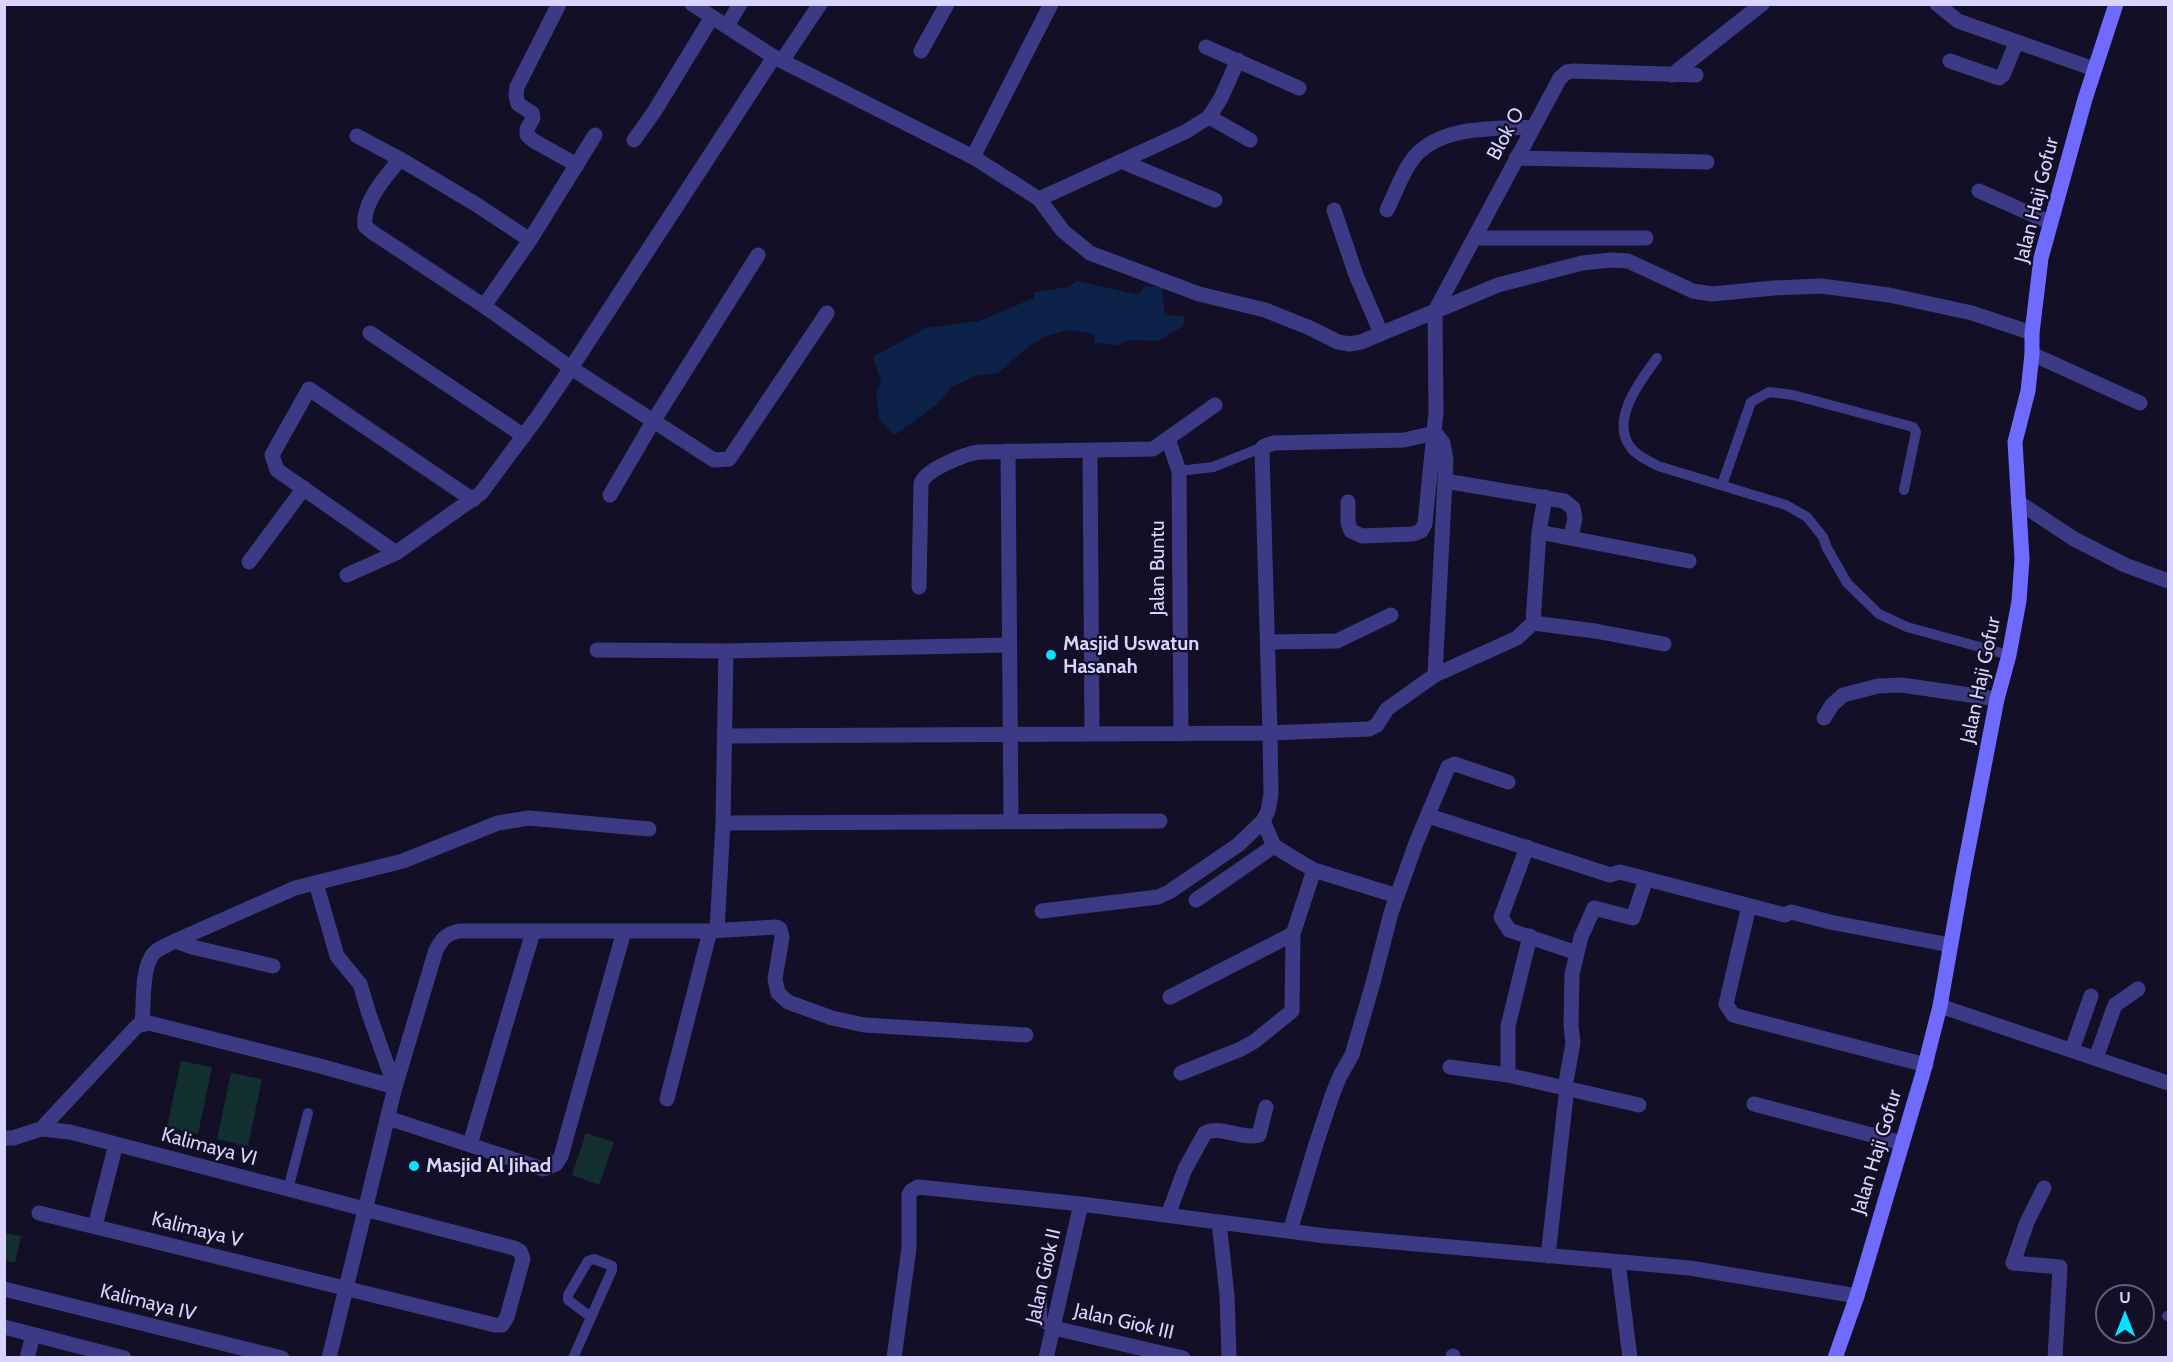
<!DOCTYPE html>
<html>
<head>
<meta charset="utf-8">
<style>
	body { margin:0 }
	#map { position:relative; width:2173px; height:1362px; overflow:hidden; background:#130f26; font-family:Cabin,sans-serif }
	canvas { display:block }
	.frame { position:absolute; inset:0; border:6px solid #d9d4ff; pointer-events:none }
	.north { position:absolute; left:2095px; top:1284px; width:60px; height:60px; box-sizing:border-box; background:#130f26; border:2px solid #625e7d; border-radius:50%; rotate:0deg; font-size:16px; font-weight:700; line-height:24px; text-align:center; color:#d9d4ff }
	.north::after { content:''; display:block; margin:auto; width:21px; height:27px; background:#00e5ff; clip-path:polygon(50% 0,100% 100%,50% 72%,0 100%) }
</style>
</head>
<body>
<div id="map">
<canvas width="2173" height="1362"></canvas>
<div class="frame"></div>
<div class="north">U</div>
</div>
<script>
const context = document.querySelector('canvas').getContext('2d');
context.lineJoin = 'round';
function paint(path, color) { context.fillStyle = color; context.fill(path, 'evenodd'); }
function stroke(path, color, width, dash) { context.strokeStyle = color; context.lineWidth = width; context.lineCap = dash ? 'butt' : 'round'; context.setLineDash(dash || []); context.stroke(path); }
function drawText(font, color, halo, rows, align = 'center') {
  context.font = font + ' Cabin,sans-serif'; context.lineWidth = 4.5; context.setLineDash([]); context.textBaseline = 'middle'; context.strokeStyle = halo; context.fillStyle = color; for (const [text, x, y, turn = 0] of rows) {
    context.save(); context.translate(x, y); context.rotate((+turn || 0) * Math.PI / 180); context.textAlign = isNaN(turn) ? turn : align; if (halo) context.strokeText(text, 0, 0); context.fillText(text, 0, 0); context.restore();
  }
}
const green = new Path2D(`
	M 181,1061 L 212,1067 L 198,1134 L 167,1127 Z
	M 231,1073 L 262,1079 L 248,1146 L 217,1139 Z
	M 586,1133 L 614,1142 L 599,1185 L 572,1175 Z
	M 5,1233 L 21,1236 L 15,1263 L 5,1260 Z`);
const water = new Path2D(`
	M 1077,281 L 1139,295 L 1144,286 L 1163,287 L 1162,293 L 1165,315 L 1185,316 L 1183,326 L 1159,341 L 1131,340 L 1117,345 L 1094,343 L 1094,334 L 1067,330 L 1046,336 L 1029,346 L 998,373 L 975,376 L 952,387 L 937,404 L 895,435 L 879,419 L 876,392 L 881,382 L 873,357 L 926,328 L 979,321 L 1034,298 L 1034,292 L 1069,287 Z`);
const lane = new Path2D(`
	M 1657,358 C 1641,380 1609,420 1631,448 C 1637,456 1649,461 1658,466 L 1786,505 L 1807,517 L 1823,537 L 1827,548 L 1847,583 L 1879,614 L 1907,627 L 2009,655
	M 1179,471 L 1213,467 L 1263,447
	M 1722,485 L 1751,402 L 1769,392 L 1793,395 L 1913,427 L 1916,432 L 1904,490
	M 288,1189 L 308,1113
	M 1042,1287 L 1042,1323 L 1054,1328
	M 2167,1316 L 2168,1316
	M 573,1358 L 612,1270 L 612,1266 L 594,1259 L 588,1261 L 568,1295 L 568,1300 L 591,1317`);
const street = new Path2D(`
	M 559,4 L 517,87 L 516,95 L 518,104 L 532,113 L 533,118 L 527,129 L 527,135 L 534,141 L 577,165
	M 692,4 L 774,57 L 973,157 L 1039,199 L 1063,231 L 1090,253 L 1199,294 L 1265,310 L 1310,328 L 1338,342 L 1349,344 L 1361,342 L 1498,285 L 1582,263 L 1611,260 L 1628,261 L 1693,291 L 1712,294 L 1774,288 L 1821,286 L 1889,295 L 1972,313 L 2032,333
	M 1937,4 L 1958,21 L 2094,69
	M 727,26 L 740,4
	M 1206,47 L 1299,88
	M 921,51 L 947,4
	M 782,61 L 820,4
	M 1950,61 L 1999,78 L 2003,75 L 2016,43
	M 1672,75 L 1762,4
	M 1209,117 L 1250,140
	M 357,136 L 400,159 C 386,177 362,202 365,226 L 372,232 L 484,306 L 571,368 L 714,460 L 729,459 L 827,313
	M 634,140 L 654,112 L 712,17
	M 973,157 L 1051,4
	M 1516,158 L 1707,162
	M 400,159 L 477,205 L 530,240
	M 1121,161 L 1215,200
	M 1979,191 L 2049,222
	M 1039,199 L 1185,132 L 1209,117 L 1221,98 L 1238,60
	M 1334,210 L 1356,275 L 1381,333
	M 1387,210 C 1396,192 1404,167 1418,153 C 1447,125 1496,129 1533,127
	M 1474,238 L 1646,238
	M 484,306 L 530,240 L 595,135
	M 370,333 L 524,436
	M 2032,354 L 2140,403
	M 1435,433 L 1443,443 L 1446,460 L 1435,675
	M 1168,439 L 1179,471 L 1181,734
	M 1008,451 L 1011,822
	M 1090,451 L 1092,733
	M 1445,481 L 1564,501 L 1573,508 L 1575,518 L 1571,537
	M 610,495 L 654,420 L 758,255
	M 1348,502 L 1348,523 L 1351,531 L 1362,536 L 1413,534 L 1421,531 L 1425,524 L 1436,412 L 1435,311 L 1560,78 L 1567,72 L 1573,71 L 1696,75
	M 2018,502 L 2074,539 L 2125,565 L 2168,581
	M 1539,532 L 1689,561
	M 396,553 L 277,470 L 272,455 L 309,389 L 473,500
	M 249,562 L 304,488
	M 347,575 L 396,553 L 481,493 L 539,415 L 571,368 L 774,57
	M 919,587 L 921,484 C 924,470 965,454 979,452 L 1153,449 L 1215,405
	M 1533,623 L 1595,631 L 1664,644
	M 1268,642 L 1337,641 L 1391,615
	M 597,650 L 726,651 L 1009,645
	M 1824,718 L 1832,705 L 1843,695 L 1878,686 L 1902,685 L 1997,699
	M 724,736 L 1270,733 L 1369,729 L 1377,725 L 1387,709 L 1435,675 L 1517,638 L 1533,623 L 1539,532 L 1545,497
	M 1429,816 L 1610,875 L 1620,872 L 1785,915 L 1791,912 L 1830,922 L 1950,945
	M 1263,821 L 1274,846 L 1300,862 L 1314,870 L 1397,896
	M 723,823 L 1160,821
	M 1527,847 L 1501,917 L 1509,930 L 1577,953
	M 316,883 L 337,956 L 360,984 L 369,1014 L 395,1087
	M 1196,900 L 1274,846
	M 1749,906 L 1726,1004 L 1733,1015 L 1926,1065
	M 1042,911 L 1158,897 L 1169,892 L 1238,845 L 1263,821 L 1268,811 L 1271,794 L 1270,733 L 1262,452 L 1263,447 L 1273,443 L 1404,440 L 1435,433
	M 717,930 L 723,823 L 726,651
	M 175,941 L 192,947 L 273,966
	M 1170,997 L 1293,934
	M 1940,1006 L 2168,1083
	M 142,1024 C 144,1005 141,967 154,953 C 160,947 168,945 175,941 L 295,888 L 403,861 L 498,823 L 529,818 L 649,829
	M 2072,1050 L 2091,996
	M 2096,1058 L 2115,1005 L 2138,989
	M 1450,1067 L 1508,1075 L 1639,1105
	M 1181,1073 L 1241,1049 L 1255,1041 L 1292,1011 L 1293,934 L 1314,870
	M 1508,1075 L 1508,1026 L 1530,936
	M 1565,1087 L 1573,1043 L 1571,1026 L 1572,974 L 1581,937 L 1594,908 L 1633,918 L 1646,879
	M 667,1099 L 710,931
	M 1754,1104 L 1902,1143
	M 388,1118 L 543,1169 L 556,1164 L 561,1156 L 624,931
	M 4,1138 L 13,1138 L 41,1129 L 137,1026 L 149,1023 L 320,1066 L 395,1087
	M 470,1144 L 533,932
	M 2044,1188 L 2027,1222 L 2013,1263 L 2060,1267 L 2055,1358
	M 39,1213 L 495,1325 L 502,1325 L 507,1317 L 523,1259 L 520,1251 L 514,1248 L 70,1132 L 41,1129
	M 1168,1215 L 1185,1169 L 1205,1133 C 1222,1125 1241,1140 1259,1135 L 1266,1107
	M 1219,1222 L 1227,1295 L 1229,1358
	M 95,1226 L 116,1144
	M 1290,1231 L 1316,1144 L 1333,1093 L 1340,1076 L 1352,1055 L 1373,983 L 1391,913 L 1416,843 L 1448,767 L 1455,764 L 1508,782
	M 1548,1256 L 1567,1087
	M 1618,1262 L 1630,1358
	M 4,1289 L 282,1358
	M 4,1327 L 124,1358
	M 1054,1328 L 1183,1358
	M 1453,1356 L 1453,1358
	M 27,1358 L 33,1335
	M 329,1358 L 395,1087 L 436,950 C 442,939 446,934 459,931 L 710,931 L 776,927 L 780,929 L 782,937 L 775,979 L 778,993 L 788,1002 L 832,1018 L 864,1025 L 1026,1035
	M 894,1358 L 909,1248 L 909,1195 L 911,1191 L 918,1187 L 1081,1204 L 1326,1236 L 1690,1268 L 1857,1296
	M 1046,1358 L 1081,1204`);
const secondary = new Path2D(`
	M 1835,1358 L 1857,1296 L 1923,1073 L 1940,1006 L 1963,875 L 1997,699 L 2009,655 L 2019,601 L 2022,559 L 2015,442 L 2028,391 L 2032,354 L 2032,333 L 2041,258 L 2085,99 L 2116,4`);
const markers = [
	[1051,655,6,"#00e5ff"],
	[414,1166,6,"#00e5ff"]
];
const streetNames = [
	["Blok O",1506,134,-62],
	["Jalan Haji Gofur",2037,200,-76],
	["Jalan Buntu",1158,568,-90],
	["Jalan Haji Gofur",1981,680,-78],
	["Kalimaya VI",209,1147,15],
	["Jalan Haji Gofur",1877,1152,-73],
	["Kalimaya V",197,1230,14],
	["Jalan Giok II",1044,1276,-77],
	["Kalimaya IV",148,1303,14],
	["Jalan Giok III",1124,1322,13]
];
const poiNames = [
	["Masjid Uswatun",1063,644],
	["Hasanah",1063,667],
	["Masjid Al Jihad",426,1166]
];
paint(green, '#12302f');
paint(water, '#0c2248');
stroke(lane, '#3d3a85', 10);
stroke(street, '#3d3a85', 15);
stroke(secondary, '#6f6bff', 15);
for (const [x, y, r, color] of markers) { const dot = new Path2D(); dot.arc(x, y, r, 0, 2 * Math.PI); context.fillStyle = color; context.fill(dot); stroke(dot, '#130f26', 2); }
drawText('20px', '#d9d4ff', '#130f26', streetNames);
drawText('bold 20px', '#d9d4ff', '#130f26', poiNames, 'left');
</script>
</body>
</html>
